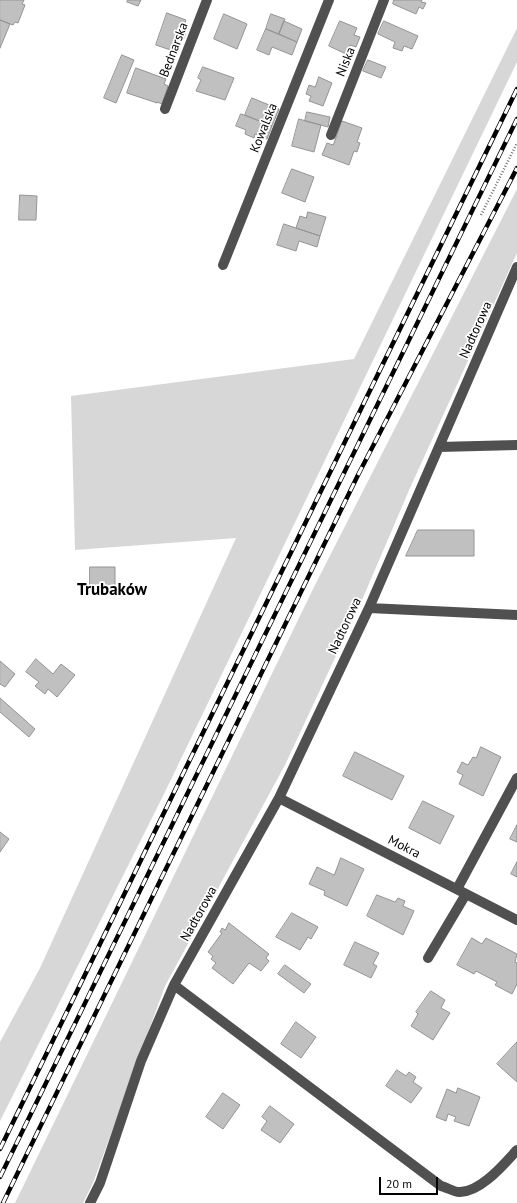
<!DOCTYPE html>
<html>
<head>
<meta charset="utf-8">
<style>
	body { margin:0 }
	#map { position:relative; width:517px; height:1203px; overflow:hidden; background:#fff; font-family:"PT Sans",sans-serif }
	canvas { display:block }
	.scale { position:absolute; left:379px; top:1177px; width:59px; height:18px; box-sizing:border-box; border:2px solid #000; border-top:0; padding-left:5px; font-size:12px; line-height:14px; white-space:nowrap; color:#000; -webkit-text-stroke:3px #fff; paint-order:stroke }
</style>
</head>
<body>
<div id="map">
<canvas width="517" height="1203"></canvas>
<div class="scale">20 m</div>
</div>
<script>
const context = document.querySelector('canvas').getContext('2d');
context.lineJoin = 'round';
function paint(path, color) { context.fillStyle = color; context.fill(path, 'evenodd'); }
function stroke(path, color, width, dash) { context.strokeStyle = color; context.lineWidth = width; context.lineCap = dash ? 'butt' : 'round'; context.setLineDash(dash || []); context.stroke(path); }
function drawText(font, color, halo, rows, align = 'center') {
  context.font = font + ' "PT Sans",sans-serif'; context.lineWidth = 3.5; context.setLineDash([]); context.textBaseline = 'middle'; context.strokeStyle = halo; context.fillStyle = color; for (const [text, x, y, turn = 0] of rows) {
    context.save(); context.translate(x, y); context.rotate((+turn || 0) * Math.PI / 180); context.textAlign = isNaN(turn) ? turn : align; if (halo) context.strokeText(text, 0, 0); context.fillText(text, 0, 0); context.restore();
  }
}
const green = new Path2D(`
	M 517,28 L 517,62 L 165,792 L 0,1121 L 0,1042 L 40,968 L 236,538 L 75,550 L 71,396 L 354,359 Z
	M 517,189 L 517,253 L 410,488 L 362,600 L 285,765 L 165,986 L 93,1183 L 83,1203 L 15,1203 L 315,585 Z`);
const building = new Path2D(`
	M 0,0 L 24,0 L 22,4 L 25,5 L 18,23 L 15,22 L 13,25 L 0,20 Z
	M 128,0 L 141,0 L 138,6 L 127,2 Z
	M 394,0 L 422,0 L 421,2 L 426,3 L 423,9 L 419,7 L 416,14 L 393,4 Z
	M 167,13 L 186,20 L 182,32 L 186,34 L 183,40 L 180,39 L 176,52 L 156,45 Z
	M 224,14 L 247,24 L 237,49 L 214,39 Z
	M 271,14 L 285,19 L 279,34 L 266,29 Z
	M 0,20 L 10,24 L 0,48 Z
	M 284,21 L 302,29 L 297,42 L 279,34 Z
	M 340,21 L 357,28 L 354,35 L 360,37 L 356,47 L 350,45 L 346,54 L 329,46 Z
	M 384,21 L 418,36 L 412,49 L 404,46 L 402,51 L 393,48 L 395,42 L 378,34 Z
	M 266,29 L 297,42 L 292,55 L 272,47 L 269,55 L 257,50 Z
	M 122,55 L 134,60 L 116,103 L 104,98 Z
	M 368,60 L 386,67 L 381,78 L 363,71 Z
	M 203,67 L 234,78 L 225,100 L 196,91 L 201,80 L 198,78 Z
	M 136,68 L 166,79 L 164,84 L 168,86 L 162,104 L 157,102 L 157,103 L 127,93 Z
	M 319,77 L 332,83 L 323,106 L 309,101 L 311,96 L 306,94 L 309,85 L 315,87 Z
	M 252,98 L 279,109 L 272,126 L 245,115 Z
	M 307,112 L 330,117 L 328,127 L 305,121 Z
	M 241,114 L 272,126 L 267,139 L 255,134 L 254,138 L 245,134 L 246,130 L 236,126 Z
	M 299,119 L 321,125 L 314,152 L 292,146 Z
	M 342,121 L 362,128 L 357,142 L 360,143 L 357,152 L 354,151 L 349,165 L 322,155 L 327,143 L 333,145 Z
	M 292,169 L 314,177 L 305,202 L 282,193 Z
	M 20,195 L 37,196 L 36,220 L 19,220 Z
	M 308,212 L 326,217 L 320,236 L 296,228 L 300,216 L 306,218 Z
	M 284,224 L 320,236 L 317,247 L 299,241 L 296,251 L 277,245 Z
	M 418,530 L 474,530 L 474,556 L 406,556 Z
	M 90,567 L 115,567 L 115,591 L 90,591 Z
	M 36,659 L 53,674 L 61,664 L 75,675 L 57,697 L 48,689 L 45,694 L 35,686 L 39,682 L 26,672 Z
	M 0,661 L 15,674 L 5,687 L 0,684 Z
	M 0,698 L 35,729 L 29,737 L 0,712 Z
	M 481,747 L 501,757 L 483,796 L 459,784 L 463,775 L 457,772 L 462,762 L 468,765 L 473,757 L 476,758 Z
	M 355,752 L 404,776 L 392,800 L 343,776 Z
	M 423,801 L 454,816 L 440,844 L 409,828 Z
	M 517,825 L 517,842 L 510,839 Z
	M 0,832 L 9,839 L 0,852 Z
	M 341,858 L 364,869 L 347,906 L 324,895 L 325,891 L 309,884 L 317,867 L 334,875 Z
	M 517,862 L 517,877 L 511,874 Z
	M 377,895 L 395,902 L 398,898 L 405,901 L 403,906 L 414,911 L 403,935 L 367,916 Z
	M 292,913 L 318,927 L 311,939 L 308,937 L 300,950 L 276,937 Z
	M 229,923 L 269,954 L 266,958 L 269,961 L 261,971 L 249,963 L 233,984 L 212,968 L 216,963 L 211,959 L 213,956 L 208,952 L 222,933 L 220,932 L 222,928 L 225,930 Z
	M 472,938 L 482,944 L 486,938 L 517,954 L 515,962 L 517,963 L 517,984 L 512,994 L 495,985 L 497,982 L 476,971 L 474,974 L 457,965 Z
	M 355,942 L 379,953 L 373,964 L 377,966 L 371,978 L 344,965 Z
	M 285,965 L 311,984 L 304,993 L 278,974 Z
	M 431,991 L 445,1000 L 441,1008 L 450,1013 L 433,1040 L 411,1026 L 418,1014 L 416,1012 Z
	M 296,1022 L 316,1037 L 301,1058 L 281,1044 Z
	M 517,1042 L 517,1082 L 497,1064 Z
	M 397,1070 L 406,1076 L 409,1072 L 416,1077 L 413,1082 L 422,1088 L 411,1103 L 386,1086 Z
	M 458,1088 L 480,1097 L 469,1126 L 454,1121 L 456,1117 L 448,1114 L 446,1121 L 436,1117 L 447,1089 L 456,1093 Z
	M 223,1093 L 240,1105 L 223,1129 L 206,1117 Z
	M 270,1106 L 294,1124 L 280,1143 L 261,1130 L 267,1121 L 262,1117 Z`);
const path = new Path2D(`
	M 481,215 L 517,143`);
const minor = new Path2D(`
	M 165,109 L 207,0
	M 331,135 L 384,0
	M 223,265 L 329,0
	M 439,447 L 517,445
	M 369,608 L 517,615
	M 279,798 L 517,920
	M 457,889 L 517,778
	M 428,958 L 466,894
	M 174,985 L 441,1186 C 446,1187 454,1192 459,1192 C 480,1193 504,1164 517,1150
	M 90,1203 L 100,1183 L 141,1061 L 174,985 L 279,798 L 369,608 L 517,267`);
const rail = new Path2D(`
	M 0,1149 L 517,89
	M 0,1177 L 517,119
	M 3,1203 L 358,475 L 517,168`);
const streetNames = [
	["Bednarska",174,50,-69],
	["Niska",346,62,-68],
	["Kowalska",264,128,-68],
	["Nadtorowa",476,330,-66],
	["Nadtorowa",345,626,-65],
	["Mokra",404,847,27],
	["Nadtorowa",199,914,-61]
];
const districtNames = [
	["Trubaków",112,590]
];
paint(green, '#d7d7d7');
paint(building, '#c0c0c0');
stroke(building, '#949494', 1);
stroke(path, '#727272', 2.5, [1, 2]);
stroke(minor, '#505050', 10);
stroke(rail, '#000', 4.5);
stroke(rail, '#fff', 3, [9]);
drawText('13px', '#000', '#fff', streetNames);
drawText('bold 17px', '#000', '#fff', districtNames);
</script>
</body>
</html>
